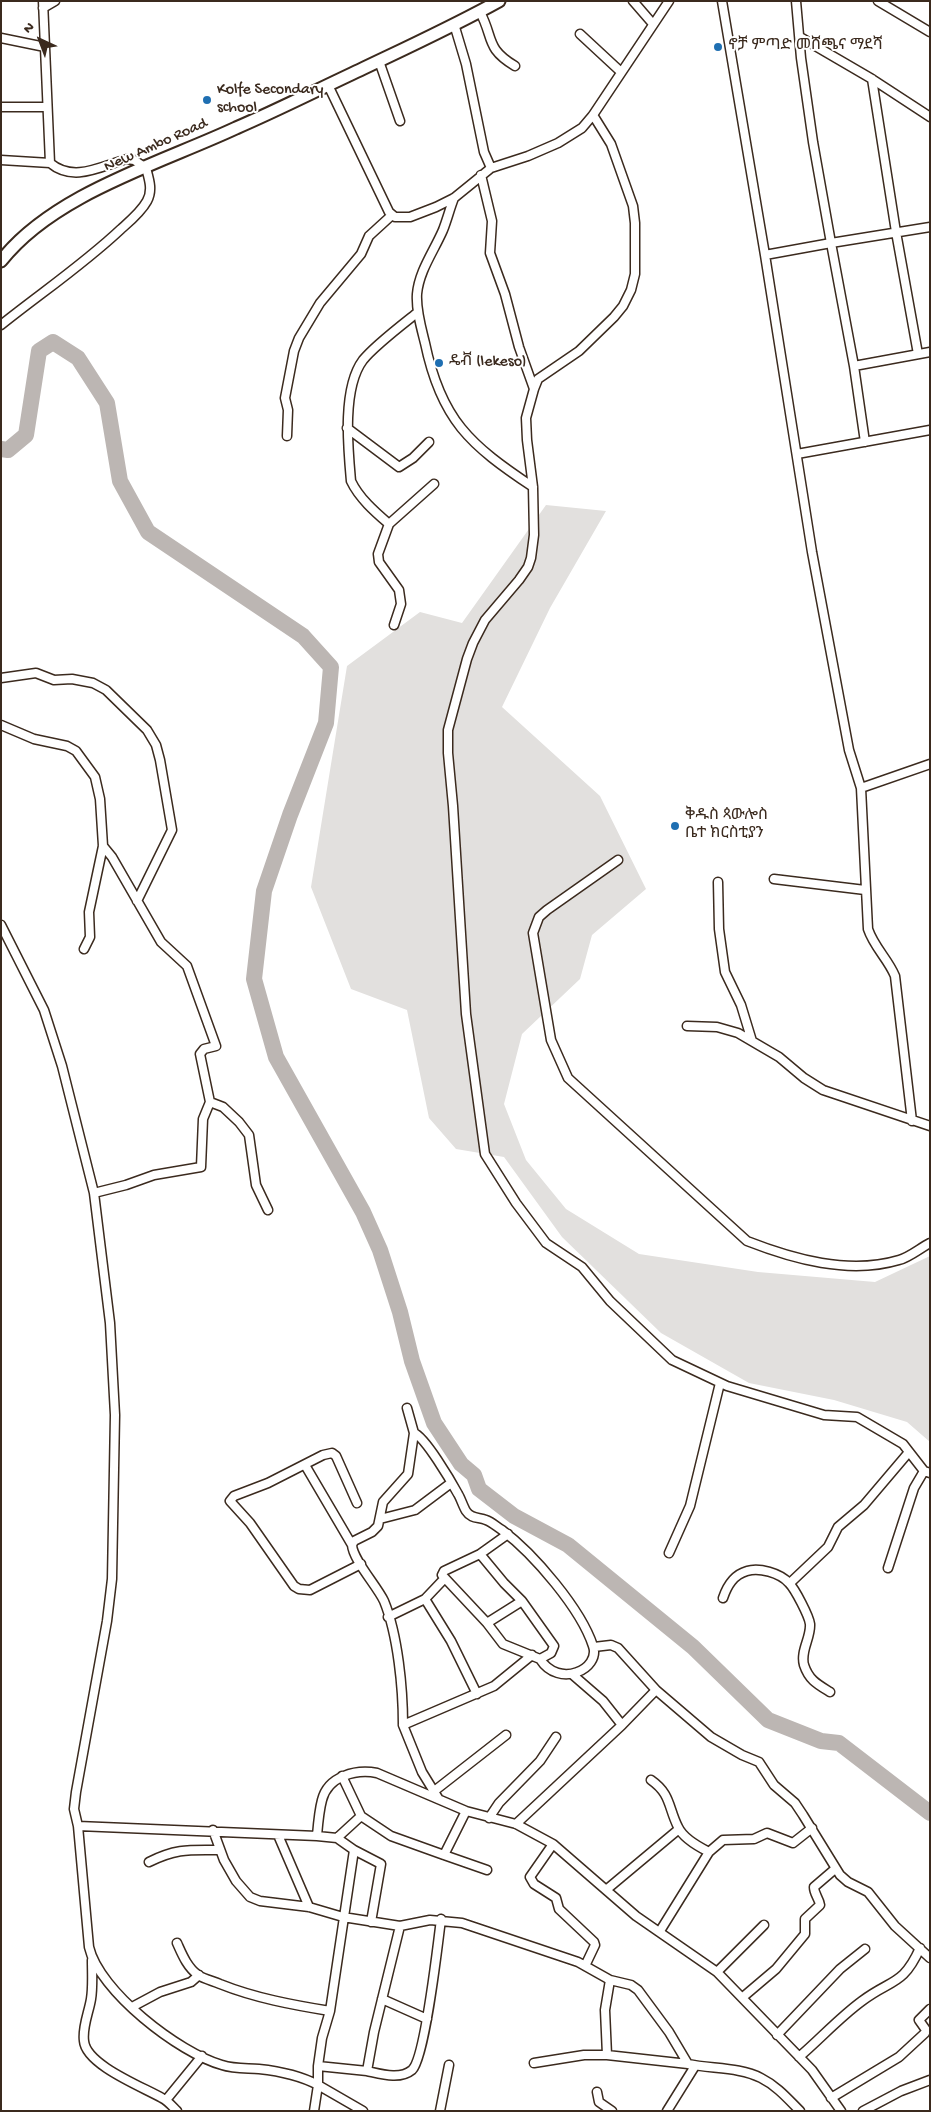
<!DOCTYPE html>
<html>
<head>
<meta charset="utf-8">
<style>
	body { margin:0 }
	#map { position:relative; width:931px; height:2112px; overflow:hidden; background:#fff; font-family:"Gochi Hand",sans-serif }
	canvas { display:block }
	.frame { position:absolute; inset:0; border:2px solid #3b2a1e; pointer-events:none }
	.north { position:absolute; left:15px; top:15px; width:50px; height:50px; -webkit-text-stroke:4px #fff; paint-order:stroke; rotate:317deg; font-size:14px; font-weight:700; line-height:20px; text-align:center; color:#3b2a1e }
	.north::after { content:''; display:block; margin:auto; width:18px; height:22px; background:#3b2a1e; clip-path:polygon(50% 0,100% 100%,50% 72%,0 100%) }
</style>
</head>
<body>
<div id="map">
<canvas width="931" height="2112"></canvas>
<div class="frame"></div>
<div class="north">N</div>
</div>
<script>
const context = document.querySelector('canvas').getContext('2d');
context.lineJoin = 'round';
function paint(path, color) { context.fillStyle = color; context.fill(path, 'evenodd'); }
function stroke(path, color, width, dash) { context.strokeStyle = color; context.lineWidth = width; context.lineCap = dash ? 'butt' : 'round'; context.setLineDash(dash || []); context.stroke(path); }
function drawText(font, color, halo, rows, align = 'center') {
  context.font = font + ' "Gochi Hand","Noto Sans Ethiopic",sans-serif'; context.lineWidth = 4; context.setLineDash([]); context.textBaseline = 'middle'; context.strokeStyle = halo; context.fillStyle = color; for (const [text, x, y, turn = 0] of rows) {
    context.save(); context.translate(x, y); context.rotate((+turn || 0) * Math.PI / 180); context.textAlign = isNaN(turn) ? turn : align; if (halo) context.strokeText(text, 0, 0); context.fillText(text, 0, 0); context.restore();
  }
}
const green = new Path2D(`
	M 546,505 L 606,511 L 550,608 L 502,707 L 600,796 L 646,889 L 592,935 L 580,979 L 522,1034 L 504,1104 L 526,1160 L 566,1209 L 639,1254 L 758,1272 L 875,1282 L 930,1256 L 930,1442 L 907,1422 L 834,1400 L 749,1383 L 661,1333 L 562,1237 L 504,1157 L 456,1149 L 429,1118 L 407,1010 L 351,989 L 311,887 L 347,666 L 420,612 L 462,623 Z`);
const river = new Path2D(`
	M 1,449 L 8,450 L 26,435 L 39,351 L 53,342 L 78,358 L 107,403 L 120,481 L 148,532 L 303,636 L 331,667 L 326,723 L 290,815 L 264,891 L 254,979 L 276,1057 L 363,1212 L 380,1250 L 400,1312 L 412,1361 L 434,1423 L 461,1464 L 474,1475 L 479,1489 L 514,1516 L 568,1545 L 693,1647 L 768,1720 L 821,1741 L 839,1743 L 930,1813`);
const street = new Path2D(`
	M 43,1 L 50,163
	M 633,1 L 653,24
	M 722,1 L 765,255 L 812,552 L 849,750 L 861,788 L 868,929 C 874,947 888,959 895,976 L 912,1121
	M 878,1 L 930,32
	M 43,8 L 55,1
	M 480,12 C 494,38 485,48 515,66
	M 454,24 L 466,64 L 484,152 L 491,168
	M 580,34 L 621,72
	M 800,37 L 872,79 L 930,117
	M 1,38 L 45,47
	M 379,61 L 400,121
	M 872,79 L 896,232 L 918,354
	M 328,85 L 389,212 L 395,217 L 410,217 L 436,207 L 454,198 L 491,168 L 528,156 L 558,143 L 582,128 L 593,115 L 669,1
	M 1,107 L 47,107
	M 593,115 L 611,144 L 633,206 L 635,223 L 635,274 L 631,290 L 623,306 L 614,317 L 579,351 L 538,379 L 534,389 L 526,418 L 527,440 L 533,487 L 534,535 L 531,558 L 528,567 L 519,580 L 485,620 L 473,643 L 467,659 L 448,730 L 448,753 L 453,806 L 466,1014 L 485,1154 L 516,1203 L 546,1243 L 582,1267 L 610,1301 L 672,1360 L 727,1386 L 824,1415 L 857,1417 L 903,1444 L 924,1471 L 930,1473
	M 1,160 L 50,163 C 74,183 101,166 127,159 L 134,160 L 146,168 C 149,179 153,190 147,201 C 141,212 130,221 121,229 C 84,264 41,293 1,325
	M 481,175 L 492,221 L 490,253 L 505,294 L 519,347 L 534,389
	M 454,198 C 450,208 447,220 443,230 C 434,251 419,271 417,294 C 416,310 421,327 425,343 C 441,420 470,445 533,487
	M 765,255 L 831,243 L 813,142 L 801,58 L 796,1
	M 854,366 L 930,352
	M 347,428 L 399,467 L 413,458 L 429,442
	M 287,436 L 288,410 L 285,398 L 294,351 L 299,338 L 320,303 L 361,254 L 369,236 L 392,215
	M 865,442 L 854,366 L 831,243 L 930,227
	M 797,454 L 930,430
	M 389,524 L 434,484
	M 394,625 L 401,604 L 399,590 L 379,562 L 378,554 L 389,524 C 375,512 359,498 351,481 C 348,448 342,388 363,360 C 374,346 403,324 418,312
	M 1,678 L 36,673 L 54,680 L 72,679 L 93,683 L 106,690 L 147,730 L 156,745 L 160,760 L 172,830 L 137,901
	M 1,725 L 34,739 L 67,746 L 76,751 L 95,777 L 100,799 L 103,846 L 89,912 L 90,937 L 84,949
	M 861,788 L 930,764
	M 618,860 L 547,910 L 539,917 L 533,933 L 551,1040 L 568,1078 L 747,1241 C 793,1259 849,1275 899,1260 C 910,1257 920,1248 930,1243
	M 774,879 L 865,890
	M 718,882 L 719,929 L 725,972 L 741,1005 L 752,1041
	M 1,925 L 44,1010 L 62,1066 L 94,1193 L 110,1323 L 115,1415 L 112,1579 L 107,1621 L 76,1792 L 74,1809 L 78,1826 L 317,1836 L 337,1838 L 354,1850 L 330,2011
	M 687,1026 L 717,1027 L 738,1033 L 779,1057 L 804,1078 L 823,1090 L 930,1126
	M 210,1102 L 223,1107 L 239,1122 L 249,1135 L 256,1185 L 268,1210
	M 94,1193 L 126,1185 L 154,1175 L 201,1167 L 203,1119 L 210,1102 L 200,1054 L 204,1049 L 216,1046 L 187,966 L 161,942 L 112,857 L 103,846
	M 414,1433 C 425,1437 451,1481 458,1494 C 461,1499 463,1506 466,1511 C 471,1519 479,1517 486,1520 C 492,1522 497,1527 502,1530 C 534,1554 581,1609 593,1646 C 601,1669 559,1689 540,1659
	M 305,1465 L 352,1545
	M 357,1503 L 336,1456 L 332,1453 L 323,1455 L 268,1483 L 234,1496 L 230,1501 L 250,1523 L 294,1586 L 299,1589 L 310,1590 L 361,1564
	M 380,1519 L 415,1510 L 451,1483
	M 508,1534 L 480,1554 L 444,1571 L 442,1575 L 487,1623 L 503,1644 L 540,1659 L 551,1653 L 554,1646 L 522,1601
	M 669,1553 L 690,1506 L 720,1383
	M 480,1554 L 504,1583 L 522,1601 L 487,1623
	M 888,1568 L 914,1488 L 924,1471
	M 790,1583 L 828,1547 L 838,1527 L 864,1505 L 909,1452
	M 723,1598 C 727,1586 733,1575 747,1571 C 759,1567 780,1573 789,1583 C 795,1589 809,1616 810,1624 C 811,1638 800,1651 804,1665 C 809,1680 817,1684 830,1692
	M 425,1599 L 451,1641 L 477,1694
	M 388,1617 L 425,1599 L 444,1579
	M 594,1647 L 611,1645 L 618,1648 L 656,1690
	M 573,1675 L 603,1701 L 622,1725
	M 403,1725 C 403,1689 398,1635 384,1601 C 377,1586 353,1560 352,1545 L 354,1541 L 372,1532 L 378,1526 L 383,1502 L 408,1474 L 414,1433 L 407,1408
	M 342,1776 L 361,1816
	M 651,1780 C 671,1794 668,1807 678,1827 C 683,1838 699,1847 709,1852 L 660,1931
	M 433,1792 L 506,1735
	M 438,1798 L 422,1772 L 403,1725 L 494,1686 L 532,1655
	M 489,1818 L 499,1803 L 540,1761 L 556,1737
	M 516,1824 L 622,1725 L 656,1690 L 711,1737 L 742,1755 L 759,1762 L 774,1785 L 795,1803 L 803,1815 L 840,1875 L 848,1882 L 868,1892 L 895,1926 L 930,1958
	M 78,1826 L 89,1947 C 99,1991 179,2053 222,2065 C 234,2069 247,2068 259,2069 C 278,2071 301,2076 318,2085 L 318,2066
	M 213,1830 L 224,1860 L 236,1881 L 250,1897 L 260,1901 L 309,1907 L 343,1917 L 400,1926 L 430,1920 L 462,1923 L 578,1962 L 610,1980 L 605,2010 L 607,2055 L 688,2064
	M 278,1835 L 309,1907
	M 317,1836 C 318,1824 319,1811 322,1800 C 328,1776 356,1769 377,1773 L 466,1811 L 516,1824 L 553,1844 L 636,1916 L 717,1972 L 812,2070 L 841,2111
	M 337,1838 L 361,1816 L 391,1836 L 444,1855 L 466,1811
	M 553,1844 L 530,1877 L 534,1884 L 556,1898 L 559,1909 L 594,1942 L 595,1945 L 585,1966
	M 354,1850 L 381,1864 L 371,1922
	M 709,1852 L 723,1840 L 754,1839 L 767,1833 L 793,1843 L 812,1828
	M 444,1855 L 487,1870
	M 149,1862 C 177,1848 190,1850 220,1850
	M 606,1890 L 679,1829
	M 177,1943 C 182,1954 187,1967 198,1975 C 204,1979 213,1981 220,1984 C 255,1998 293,2005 330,2011 L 322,2038 L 318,2066 L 367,2071 L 374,2032 L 400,1926
	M 92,1960 C 92,1973 93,1987 91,1999 C 89,2012 82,2027 84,2041 C 86,2065 143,2087 162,2098 C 168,2101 172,2106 177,2111
	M 717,1972 L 764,1925
	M 610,1980 L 631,1985 L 638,1990 L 669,2032 L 688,2064 C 711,2069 740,2067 761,2078 C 777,2086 788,2099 800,2111
	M 743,1997 L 776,1969 L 805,1934 L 805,1919 L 820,1905 C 819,1898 814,1894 814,1887 L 835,1869
	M 382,1999 L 427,2019
	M 132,2007 L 160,1992 L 191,1982 L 199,1975
	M 777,2035 L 840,1969 L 865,1949
	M 799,2057 C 820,2039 840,2017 862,2001 C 891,1979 903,1986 920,1948
	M 534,2063 L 584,2055 L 607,2055
	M 367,2071 C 381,2074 400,2080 412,2070 C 425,2058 438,1943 441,1919
	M 597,2092 L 599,2102 L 612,2111
	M 831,2098 L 899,2057 L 925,2033 L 926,2030 L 919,2020 L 930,2009
	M 166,2100 L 202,2056
	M 314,2111 L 318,2085 L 363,2111
	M 440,2111 L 449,2065
	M 667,2111 L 695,2066
	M 863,2111 L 901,2091 L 930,2080`);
const primary = new Path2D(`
	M 1,261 C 53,194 161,163 236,128 C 278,110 319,89 360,70 C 406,48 454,26 499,1`);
const markers = [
	[718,47,5,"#1f6fb2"],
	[207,100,5,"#1f6fb2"],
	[439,363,5,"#1f6fb2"],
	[675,826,5,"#1f6fb2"]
];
const poiNames = [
	["ኖቻ ምጣድ መሸጫና ማደሻ",728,47],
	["Kolfe Secondary",217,91],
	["school",217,109],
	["ዴቭ (lekeso)",449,363],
	["ቅዱስ ጳውሎስ",685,817],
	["ቤተ ክርስቲያን",685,835]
];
const streetNames = [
	["New Ambo Road",156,146,-24]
];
paint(green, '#e2e0de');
stroke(river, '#bcb6b3', 16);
stroke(street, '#3b2a1e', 11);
stroke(primary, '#3b2a1e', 15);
stroke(street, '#fff', 8);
stroke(primary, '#fff', 11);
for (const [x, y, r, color] of markers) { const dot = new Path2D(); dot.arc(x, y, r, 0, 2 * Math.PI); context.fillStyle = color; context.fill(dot); stroke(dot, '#fff', 2); }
drawText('16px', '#3b2a1e', '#fff', poiNames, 'left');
drawText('16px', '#3b2a1e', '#fff', streetNames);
</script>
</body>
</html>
